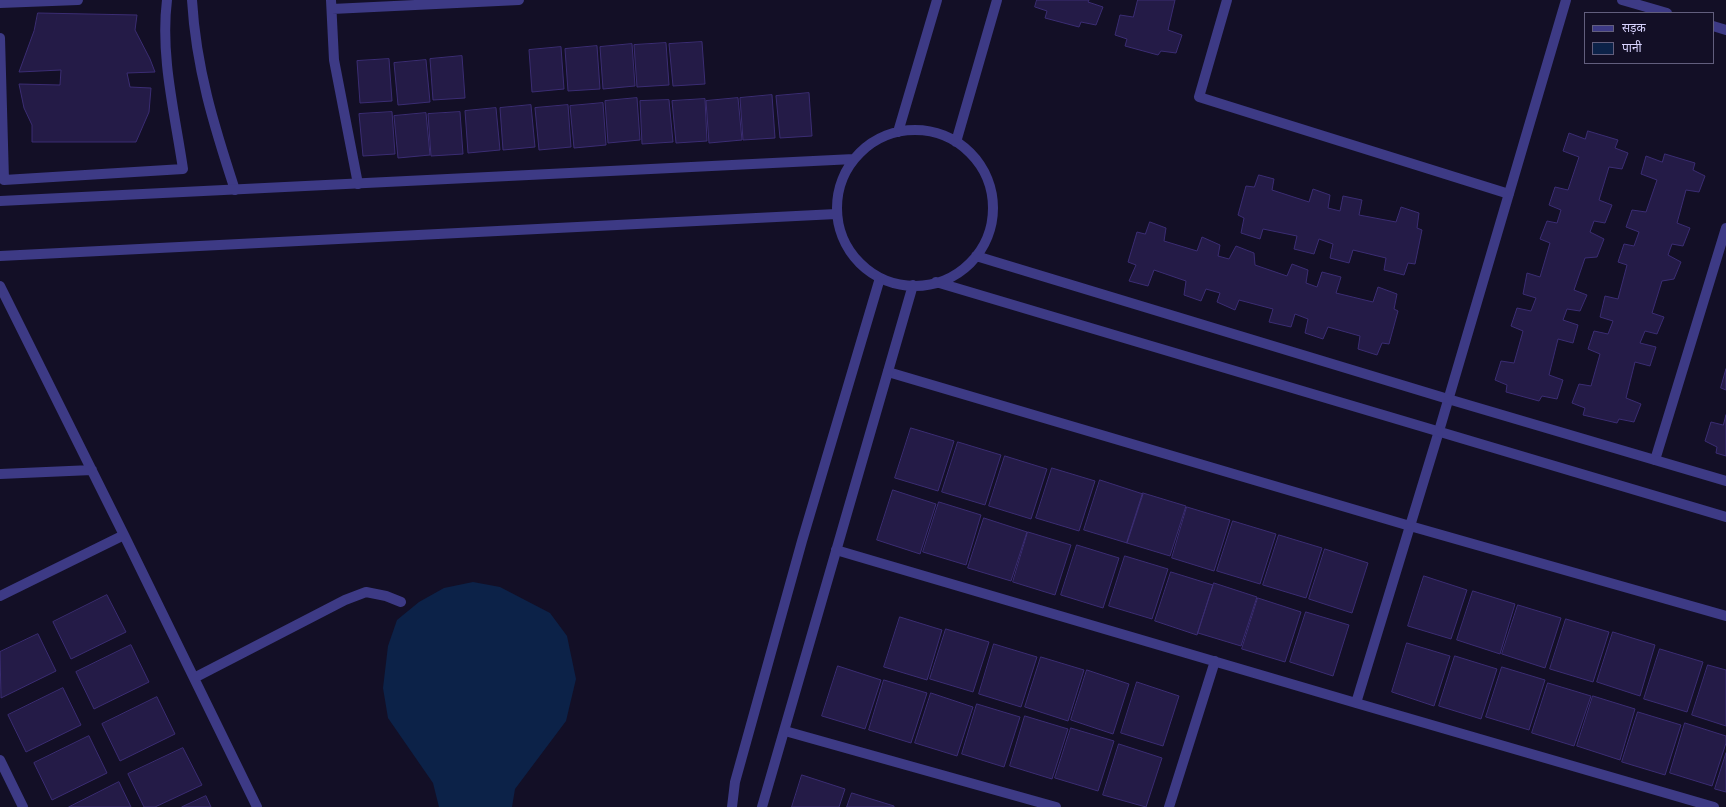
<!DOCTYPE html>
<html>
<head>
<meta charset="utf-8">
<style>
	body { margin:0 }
	#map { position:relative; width:1726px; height:807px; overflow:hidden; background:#130f26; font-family:"PT Sans Narrow","Noto Sans Devanagari",sans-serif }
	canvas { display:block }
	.legend { position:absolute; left:1584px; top:12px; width:130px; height:52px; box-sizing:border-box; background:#130f26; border:1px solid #625e7d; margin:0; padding:5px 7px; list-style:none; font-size:12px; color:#d9d4ff }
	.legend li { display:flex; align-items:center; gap:8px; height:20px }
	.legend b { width:20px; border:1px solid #625e7d }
</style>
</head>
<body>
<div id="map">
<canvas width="1726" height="807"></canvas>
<ul class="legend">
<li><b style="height:5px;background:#3d3a85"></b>सड़क</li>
<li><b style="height:11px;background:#0c2248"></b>पानी</li>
</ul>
</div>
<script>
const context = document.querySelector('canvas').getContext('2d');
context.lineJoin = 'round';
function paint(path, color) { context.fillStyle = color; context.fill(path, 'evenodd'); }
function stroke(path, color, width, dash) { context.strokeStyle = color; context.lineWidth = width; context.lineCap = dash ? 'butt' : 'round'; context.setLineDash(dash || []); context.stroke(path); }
const water = new Path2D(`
	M 473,582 L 500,587 L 550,613 L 567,636 L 576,679 L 566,721 L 515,789 L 512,807 L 439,807 L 433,783 L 388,718 L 383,688 L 388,646 L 397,620 L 419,602 L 444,588 Z`);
const building = new Path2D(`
	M 1037,0 L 1089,0 L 1088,2 L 1103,7 L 1096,25 L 1081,22 L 1079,27 L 1045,18 L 1047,11 L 1035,7 Z
	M 1138,0 L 1175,0 L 1168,30 L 1182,35 L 1176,53 L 1161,51 L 1158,55 L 1125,46 L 1127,39 L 1115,35 L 1120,15 L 1133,17 Z
	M 38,13 L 137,15 L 135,30 L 150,59 L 155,72 L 127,73 L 130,87 L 151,88 L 149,112 L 136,142 L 32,142 L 32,125 L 24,108 L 19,84 L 60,85 L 61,70 L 19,72 L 34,31 Z
	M 702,42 L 705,84 L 673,86 L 669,44 Z
	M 666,43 L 669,85 L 637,87 L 634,45 Z
	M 632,44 L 635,86 L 603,89 L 600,47 Z
	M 597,46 L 600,89 L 568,91 L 565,49 Z
	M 561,47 L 564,89 L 532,92 L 529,50 Z
	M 462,56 L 465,98 L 433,100 L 430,59 Z
	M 389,59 L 392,101 L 360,103 L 357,61 Z
	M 426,60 L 430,102 L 398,105 L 394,63 Z
	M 809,93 L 812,136 L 780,138 L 776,96 Z
	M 772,95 L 775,138 L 743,140 L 740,98 Z
	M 637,98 L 640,140 L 608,143 L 605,101 Z
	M 738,98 L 742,140 L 709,143 L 706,101 Z
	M 705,99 L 707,141 L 676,143 L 672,101 Z
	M 669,100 L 673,142 L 642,144 L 640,101 Z
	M 603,103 L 606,145 L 574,148 L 570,106 Z
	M 531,105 L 535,147 L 503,150 L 500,108 Z
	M 568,105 L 571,147 L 539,150 L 535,108 Z
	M 496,108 L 500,150 L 468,153 L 465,111 Z
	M 392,112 L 395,154 L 363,156 L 359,114 Z
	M 460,112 L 463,154 L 431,156 L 428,114 Z
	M 426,113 L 430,155 L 398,158 L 394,116 Z
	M 1588,131 L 1618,140 L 1615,148 L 1628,153 L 1622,169 L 1609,167 L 1599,200 L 1612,205 L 1605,223 L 1594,221 L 1590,232 L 1604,239 L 1597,257 L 1585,258 L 1574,290 L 1587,295 L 1580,311 L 1567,309 L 1563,320 L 1578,325 L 1573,343 L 1558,339 L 1549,375 L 1563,380 L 1557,399 L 1542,396 L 1539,401 L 1506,392 L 1507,385 L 1495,380 L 1501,361 L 1514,363 L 1523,331 L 1511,326 L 1517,308 L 1531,311 L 1536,298 L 1523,294 L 1527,273 L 1540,277 L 1550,243 L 1540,239 L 1547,221 L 1557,223 L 1561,210 L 1549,205 L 1555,187 L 1568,190 L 1579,157 L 1563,151 L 1569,133 L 1585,139 Z
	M 1665,154 L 1695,163 L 1693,170 L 1705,176 L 1699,192 L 1686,190 L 1677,223 L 1690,228 L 1683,246 L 1672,244 L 1668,255 L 1681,262 L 1674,279 L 1662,281 L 1652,313 L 1664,317 L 1657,334 L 1645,331 L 1640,343 L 1656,347 L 1650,366 L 1635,362 L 1626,398 L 1641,404 L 1634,422 L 1619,419 L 1617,423 L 1583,415 L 1585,408 L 1572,403 L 1579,384 L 1591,386 L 1600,354 L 1588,349 L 1594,331 L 1608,334 L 1613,321 L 1600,317 L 1605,296 L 1618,299 L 1627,265 L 1618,262 L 1624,244 L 1634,246 L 1639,232 L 1626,227 L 1632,210 L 1646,212 L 1657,180 L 1641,174 L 1646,156 L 1662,162 Z
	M 1259,175 L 1274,179 L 1272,190 L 1309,202 L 1313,189 L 1330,195 L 1328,208 L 1340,211 L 1343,196 L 1362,200 L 1359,215 L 1396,222 L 1401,207 L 1419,213 L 1417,228 L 1422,230 L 1415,264 L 1408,263 L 1404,275 L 1384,270 L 1386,258 L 1353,250 L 1349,263 L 1330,258 L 1333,244 L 1319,239 L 1314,254 L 1294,249 L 1297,236 L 1263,229 L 1260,239 L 1241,233 L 1244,218 L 1238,215 L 1246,186 L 1254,187 Z
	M 1150,222 L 1166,228 L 1164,241 L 1197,251 L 1202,237 L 1220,245 L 1218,256 L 1229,259 L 1236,246 L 1254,253 L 1255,265 L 1287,276 L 1292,264 L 1308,270 L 1306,283 L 1317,287 L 1322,272 L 1341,277 L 1336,293 L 1373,302 L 1378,287 L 1397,294 L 1394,309 L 1398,311 L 1389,344 L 1382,343 L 1377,355 L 1358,349 L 1360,336 L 1328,327 L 1323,339 L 1305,333 L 1308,319 L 1295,314 L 1291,327 L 1269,322 L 1273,309 L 1239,300 L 1235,310 L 1217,302 L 1220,293 L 1206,289 L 1201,301 L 1184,295 L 1186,281 L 1154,270 L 1148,286 L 1129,281 L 1136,265 L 1128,262 L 1137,232 L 1145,234 Z
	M 1726,369 L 1726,390 L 1721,388 Z
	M 1726,415 L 1726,456 L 1716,453 L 1717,447 L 1705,441 L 1711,422 L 1723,425 Z
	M 911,428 L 954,441 L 938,491 L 895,478 Z
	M 958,442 L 1001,455 L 985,505 L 942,492 Z
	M 1005,456 L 1047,469 L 1031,519 L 989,506 Z
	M 1052,468 L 1095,481 L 1079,531 L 1036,518 Z
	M 1100,480 L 1143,494 L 1127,543 L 1084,530 Z
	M 893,490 L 936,504 L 920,554 L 877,540 Z
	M 1143,493 L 1186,506 L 1170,556 L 1127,543 Z
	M 939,502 L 981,515 L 966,565 L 923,552 Z
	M 1187,507 L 1230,520 L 1214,571 L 1172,558 Z
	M 984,518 L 1027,532 L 1011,581 L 968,568 Z
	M 1233,521 L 1276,534 L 1260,584 L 1217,571 Z
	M 1028,532 L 1071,545 L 1055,595 L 1013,582 Z
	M 1279,535 L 1322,548 L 1306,598 L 1263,585 Z
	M 1077,545 L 1119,558 L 1103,608 L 1061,595 Z
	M 1325,549 L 1368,563 L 1352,613 L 1309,599 Z
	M 1125,556 L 1168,569 L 1152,619 L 1109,606 Z
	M 1171,572 L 1213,585 L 1197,635 L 1155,621 Z
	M 1424,576 L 1467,590 L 1451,639 L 1408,626 Z
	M 1214,583 L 1257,597 L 1241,646 L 1198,633 Z
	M 1473,591 L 1515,604 L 1500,654 L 1457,640 Z
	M 107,595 L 126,632 L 71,659 L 53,622 Z
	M 1258,598 L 1301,612 L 1285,662 L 1242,649 Z
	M 1518,605 L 1561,618 L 1545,668 L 1502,654 Z
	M 1306,612 L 1349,625 L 1333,676 L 1290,662 Z
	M 900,617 L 942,630 L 927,680 L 884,667 Z
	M 1566,619 L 1609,632 L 1593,682 L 1550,669 Z
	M 946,629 L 989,642 L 973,692 L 930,679 Z
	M 1613,632 L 1655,645 L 1640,696 L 1597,682 Z
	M 38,634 L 56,671 L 1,698 L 0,652 Z
	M 1407,643 L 1450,656 L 1434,706 L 1392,692 Z
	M 994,644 L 1037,657 L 1021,707 L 979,694 Z
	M 131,645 L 149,682 L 94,709 L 76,672 Z
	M 1660,649 L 1703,662 L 1687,712 L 1644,699 Z
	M 1455,656 L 1497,669 L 1481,719 L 1439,706 Z
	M 1041,657 L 1084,670 L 1068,721 L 1025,707 Z
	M 1708,665 L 1726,670 L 1726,726 L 1692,715 Z
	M 838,666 L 881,680 L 865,729 L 822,716 Z
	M 1502,667 L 1545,680 L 1529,730 L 1486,717 Z
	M 1087,670 L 1129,684 L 1113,734 L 1071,720 Z
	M 884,680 L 927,693 L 911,743 L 869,730 Z
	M 1137,682 L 1179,696 L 1163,746 L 1121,733 Z
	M 1548,683 L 1591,696 L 1574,746 L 1532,733 Z
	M 63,688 L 81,725 L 26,752 L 8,715 Z
	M 931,693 L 973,707 L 957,756 L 915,743 Z
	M 1593,696 L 1635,709 L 1620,760 L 1577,746 Z
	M 157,697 L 175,734 L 120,761 L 102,724 Z
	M 977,704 L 1020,717 L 1004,767 L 962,754 Z
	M 1638,712 L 1681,725 L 1665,775 L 1622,762 Z
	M 1025,716 L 1068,729 L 1052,779 L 1010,766 Z
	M 1685,723 L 1726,736 L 1726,743 L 1712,786 L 1670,773 Z
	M 1071,728 L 1114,741 L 1098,791 L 1055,778 Z
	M 89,736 L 107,773 L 52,800 L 34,763 Z
	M 1119,744 L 1162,758 L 1146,807 L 1103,795 Z
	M 183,748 L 202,785 L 155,807 L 144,807 L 128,774 Z
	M 1726,753 L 1726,792 L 1715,789 Z
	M 802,775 L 845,789 L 839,807 L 792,807 Z
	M 119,782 L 131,807 L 69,807 Z
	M 852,793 L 894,806 L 894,807 L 847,807 Z
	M 206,796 L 211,807 L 182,807 Z`);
const minor = new Path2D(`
	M 192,0 C 196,68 214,126 235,190
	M 331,0 L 334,60 L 358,184
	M 1227,0 L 1199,97 L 1509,194
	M 1622,0 L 1667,13
	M 0,3 L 78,0
	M 332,9 L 519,0
	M 1713,26 L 1726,30
	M 0,38 L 4,180
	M 0,177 L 4,180 L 183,169 C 175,114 160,56 167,0
	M 0,286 L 124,535 L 257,807
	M 888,372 L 1410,526 L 1726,616
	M 1655,460 L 1726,228
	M 0,474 L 92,470
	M 836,550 L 1356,703 L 1714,807
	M 0,596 L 124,535
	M 194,678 L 345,600 L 366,592 L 386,596 L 401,602
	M 1356,703 L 1439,431 L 1566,0
	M 785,731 L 1056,807
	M 0,760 L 23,807
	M 1169,807 L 1215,661`);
const tertiary = new Path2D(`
	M837 208a78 78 0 1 1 156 0a78 78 0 1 1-156 0Z
	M 898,132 L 937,0
	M 956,142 L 997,0
	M 0,201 L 854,159
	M 0,256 L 836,214
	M 976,256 L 1448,399 L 1726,481
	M 936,282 L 1726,517
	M 732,807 L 735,782 L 802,541 L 880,278
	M 762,807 L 913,285`);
paint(water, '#0c2248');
paint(building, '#241b47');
stroke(building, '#3b2d73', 1);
stroke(minor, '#3d3a85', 10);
stroke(tertiary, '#3d3a85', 10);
</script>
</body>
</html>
